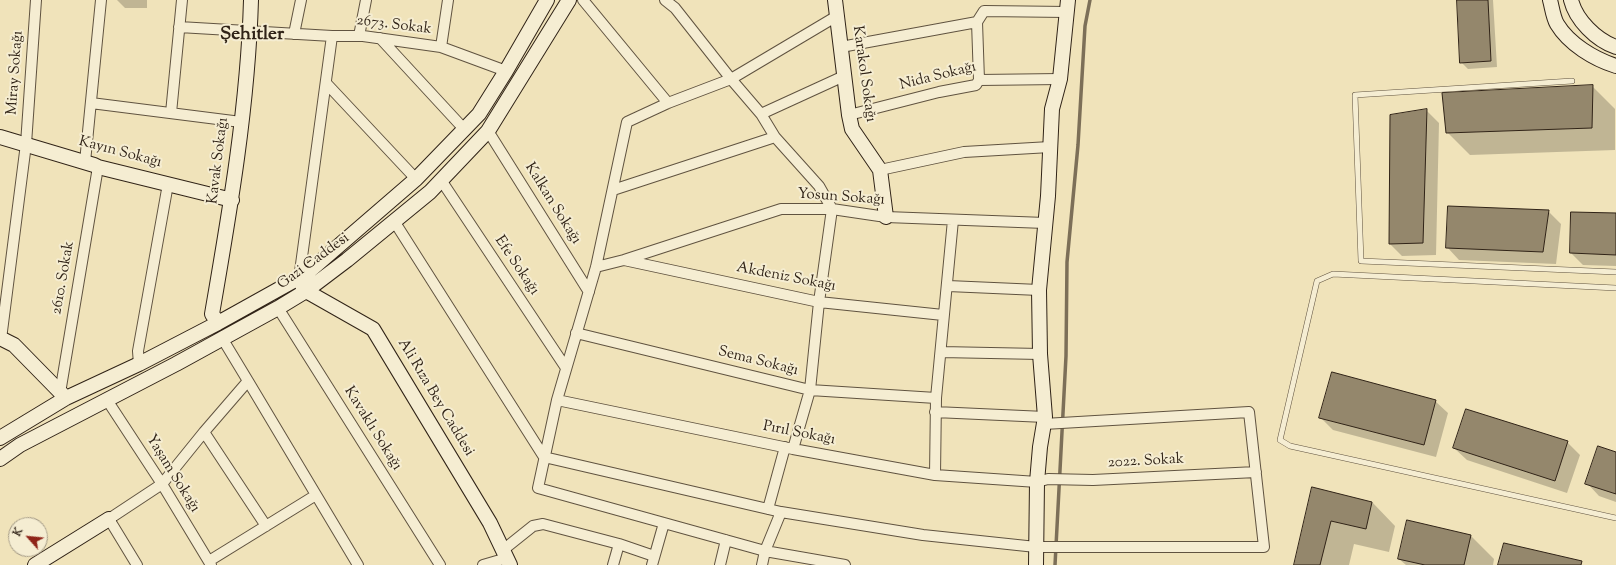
<!DOCTYPE html>
<html>
<head>
<meta charset="utf-8">
<style>
	body { margin:0 }
	#map { position:relative; width:1616px; height:565px; overflow:hidden; background:#f0e3ba; font-family:"Sorts Mill Goudy",serif }
	canvas { display:block }
	.north { position:absolute; left:8px; top:517px; width:40px; height:40px; box-sizing:border-box; background:#f5edd2; border:1px solid #a69c87; border-radius:50%; rotate:297deg; font-size:11px; font-weight:700; line-height:16px; text-align:center; color:#302317 }
	.north::after { content:''; display:block; margin:auto; width:14px; height:18px; background:#8f2418; clip-path:polygon(50% 0,100% 100%,50% 72%,0 100%) }
</style>
</head>
<body>
<div id="map">
<canvas width="1616" height="565"></canvas>
<div class="north">K</div>
</div>
<script>
const context = document.querySelector('canvas').getContext('2d');
context.lineJoin = 'round';
function paint(path, color) { context.fillStyle = color; context.fill(path, 'evenodd'); }
function stroke(path, color, width, dash) { context.strokeStyle = color; context.lineWidth = width; context.lineCap = dash ? 'butt' : 'round'; context.setLineDash(dash || []); context.stroke(path); }
function drawText(font, color, halo, rows, align = 'center') {
  context.font = font + ' "Sorts Mill Goudy",serif'; context.lineWidth = 4; context.setLineDash([]); context.textBaseline = 'middle'; context.strokeStyle = halo; context.fillStyle = color; for (const [text, x, y, turn = 0] of rows) {
    context.save(); context.translate(x, y); context.rotate((+turn || 0) * Math.PI / 180); context.textAlign = isNaN(turn) ? turn : align; if (halo) context.strokeText(text, 0, 0); context.fillText(text, 0, 0); context.restore();
  }
}
const shadow = new Path2D(`
	M 117,0 L 147,0 L 147,8 L 125,8 Z
	M 1458,0 L 1493,0 L 1497,67 L 1468,69 L 1461,62 Z
	M 1592,86 L 1615,109 L 1615,150 L 1470,155 L 1447,132 Z
	M 1426,110 L 1439,123 L 1436,255 L 1402,256 L 1390,244 Z
	M 1548,211 L 1561,224 L 1556,264 L 1459,260 L 1447,247 Z
	M 1616,214 L 1616,266 L 1583,265 L 1571,253 Z
	M 1435,401 L 1448,413 L 1436,457 L 1333,430 L 1320,417 Z
	M 1567,442 L 1580,455 L 1567,493 L 1467,460 L 1454,448 Z
	M 1616,453 L 1616,502 L 1599,496 L 1587,483 Z
	M 1313,488 L 1372,502 L 1395,526 L 1389,552 L 1354,544 L 1349,565 L 1295,565 Z
	M 1471,536 L 1494,559 L 1493,565 L 1406,565 L 1399,559 Z`);
const stream = new Path2D(`
	M 1055,565 L 1066,356 L 1067,262 L 1078,145 L 1085,26 L 1090,0`);
const building = new Path2D(`
	M 1457,0 L 1488,0 L 1491,61 L 1460,63 Z
	M 1593,85 L 1592,128 L 1446,133 L 1442,93 Z
	M 1427,109 L 1423,243 L 1389,244 L 1390,115 Z
	M 1448,206 L 1549,210 L 1543,252 L 1446,248 Z
	M 1571,212 L 1616,213 L 1616,255 L 1570,253 Z
	M 1332,372 L 1436,400 L 1424,445 L 1319,418 Z
	M 1466,409 L 1568,441 L 1555,481 L 1453,448 Z
	M 1598,446 L 1616,452 L 1616,494 L 1585,484 Z
	M 1312,487 L 1372,502 L 1366,529 L 1331,521 L 1320,565 L 1294,565 Z
	M 1407,520 L 1471,535 L 1464,565 L 1425,565 L 1398,559 Z
	M 1504,543 L 1582,561 L 1581,565 L 1498,565 Z`);
const lane = new Path2D(`
	M 1572,81 L 1355,95 L 1361,261 L 1616,272
	M 1616,288 L 1333,274 L 1317,281 L 1280,440 L 1290,446 L 1616,518`);
const street = new Path2D(`
	M 583,0 L 668,103
	M 665,0 L 675,8 L 731,79 L 761,114 L 775,137 L 819,186 L 832,209 L 819,302 L 810,390 L 793,449
	M 837,16 L 731,79 L 668,103 L 627,122 L 596,267 L 557,400 L 538,488 L 765,551 L 845,565
	M 179,27 L 332,36 L 363,36 L 441,47 L 506,71
	M 294,34 L 301,0
	M 359,36 L 366,0
	M 380,38 L 464,129
	M 441,47 L 448,0
	M 841,47 L 977,22
	M 979,80 L 977,22 L 984,11 L 1067,12
	M 326,83 L 416,179
	M 91,103 L 241,122
	M 171,113 L 182,0
	M 761,114 L 844,76
	M 849,115 L 939,92 L 976,85 L 979,80 L 1060,79
	M 488,131 L 589,292
	M 85,162 L 101,0
	M 880,170 L 964,152 L 1050,147
	M 441,180 L 566,368
	M 613,190 L 775,137
	M 394,221 L 544,457 L 781,512 L 923,535 L 1036,547 L 1264,547 L 1249,412 L 1044,424
	M 624,260 L 819,302 L 943,315
	M 596,267 L 624,260 L 781,209 L 832,209 L 886,217 L 1045,223
	M 299,279 L 332,36
	M 948,286 L 1039,290
	M 278,308 L 440,565
	M 576,333 L 810,390 L 936,398
	M 1,339 L 26,144 L 36,0
	M 941,352 L 1040,354
	M 139,364 L 138,351 L 168,184
	M 248,381 L 358,565
	M 60,393 L 98,167
	M 107,400 L 162,484 L 211,565
	M 557,400 L 793,449 L 935,475 L 1037,482 L 1048,479 L 1093,480 L 1256,472
	M 935,412 L 1045,417
	M 204,432 L 266,526
	M 935,475 L 936,398 L 953,220
	M 768,509 L 785,447
	M 503,550 L 533,526 L 543,524 L 619,544 L 654,556
	M 209,561 L 316,495
	M 137,565 L 109,519 L 162,484 L 204,432 L 248,381 L 222,338
	M 483,565 L 507,558
	M 613,565 L 619,544
	M 652,565 L 664,523
	M 720,565 L 726,540
	M 762,565 L 765,551 L 781,512`);
const secondary = new Path2D(`
	M 835,0 L 849,115 L 852,129 L 880,170 L 886,217
	M 1550,0 C 1552,7 1553,17 1557,24 C 1569,44 1594,59 1616,66
	M 1571,0 C 1576,20 1596,40 1616,47
	M 0,137 L 94,165 L 98,167 L 232,200
	M 302,285 L 306,291 L 373,329 L 490,523 L 510,565
	M 218,323 L 212,314 C 230,210 248,105 251,0
	M 0,338 L 14,345 L 66,398
	M 0,438 L 66,398 L 139,364 L 218,323 L 306,274 L 416,179 L 479,114 L 506,71 L 547,0
	M 0,459 L 20,445 L 176,364 L 278,308 L 306,291 L 347,260 L 430,192 L 488,131 L 569,0
	M 35,565 L 109,519
	M 1036,565 L 1037,482 L 1040,447 L 1045,417 L 1040,354 L 1039,290 L 1048,196 L 1052,109 L 1060,79 L 1068,0`);
const streetNames = [
	["2673. Sokak",394,26,7],
	["Miray Sokağı",16,73,-86],
	["Karakol Sokağı",863,74,82],
	["Nida Sokağı",938,77,-14],
	["Kayın Sokağı",120,153,15],
	["Kavak Sokağı",219,161,-83],
	["Yosun Sokağı",841,198,4],
	["Kalkan Sokağı",552,204,58],
	["Gazi Caddesi",314,262,-36],
	["Efe Sokağı",516,266,56],
	["2610. Sokak",64,278,-80],
	["Akdeniz Sokağı",786,278,11],
	["Sema Sokağı",758,362,14],
	["Ali Rıza Bey Caddesi",435,398,59],
	["Kavaklı Sokağı",372,429,58],
	["Pırıl Sokağı",799,434,11],
	["2022. Sokak",1146,462,-3],
	["Yaşam Sokağı",172,474,58]
];
const districtNames = [
	["Şehitler",252,36]
];
paint(shadow, '#0003');
stroke(stream, '#7c6f58', 3.5);
paint(building, '#94876c');
stroke(building, '#302317', 1);
stroke(lane, '#605340', 6);
stroke(street, '#605340', 12);
stroke(secondary, '#302317', 16);
stroke(lane, '#f5edd2', 5);
stroke(street, '#f5edd2', 10);
stroke(secondary, '#f5edd2', 14);
drawText('15px', '#302317', '#f5edd2', streetNames);
drawText('bold 19px', '#302317', '#f5edd2', districtNames);
</script>
</body>
</html>
